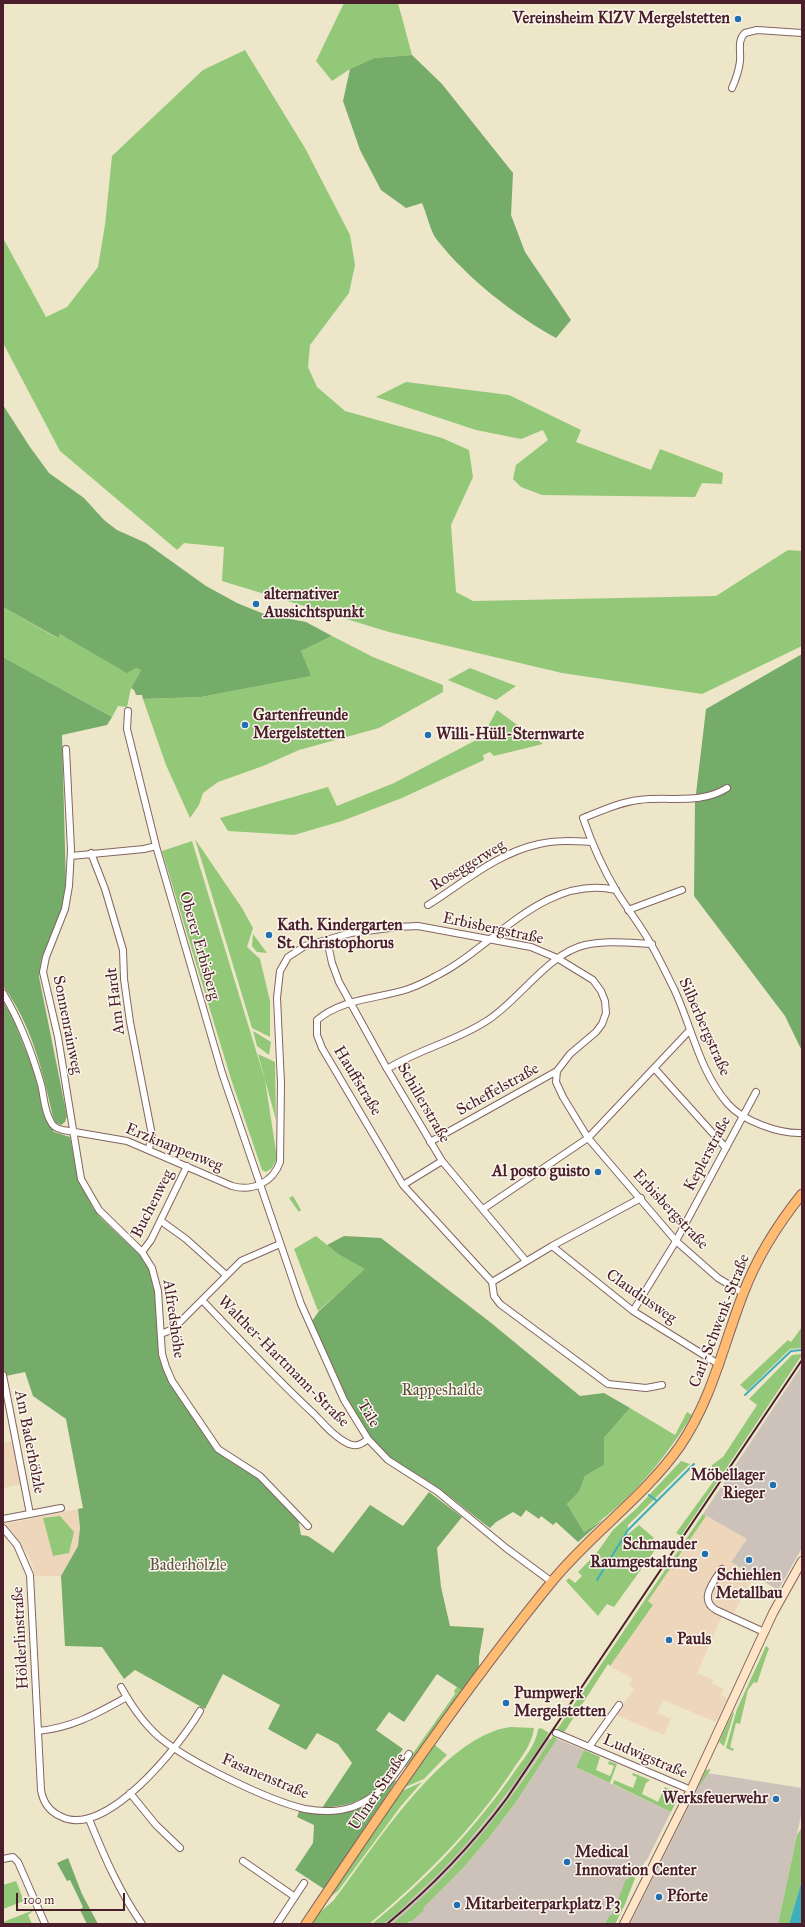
<!DOCTYPE html>
<html>
<head>
<meta charset="utf-8">
<style>
	body { margin:0 }
	#map { position:relative; width:805px; height:1927px; overflow:hidden; background:#eee6c9; font-family:"IM FELL Great Primer",serif }
	canvas { display:block }
	.frame { position:absolute; inset:0; border:4px solid #4a1f2b; pointer-events:none }
	.scale { position:absolute; left:16px; top:1893px; width:109px; height:18px; box-sizing:border-box; border:2px solid #4a1f2b; border-top:0; padding-left:5px; font-size:12px; line-height:14px; white-space:nowrap; color:#4a1f2b; -webkit-text-stroke:3px #fbf7ec; paint-order:stroke }
</style>
</head>
<body>
<div id="map">
<canvas width="805" height="1927"></canvas>
<div class="frame"></div>
<div class="scale">100 m</div>
</div>
<script>
const context = document.querySelector('canvas').getContext('2d');
context.lineJoin = 'round';
function paint(path, color) { context.fillStyle = color; context.fill(path, 'evenodd'); }
function stroke(path, color, width, dash) { context.strokeStyle = color; context.lineWidth = width; context.lineCap = dash ? 'butt' : 'round'; context.setLineDash(dash || []); context.stroke(path); }
function drawText(font, color, halo, rows, align = 'center') {
  context.font = font + ' "IM FELL Great Primer",serif'; context.lineWidth = 3; context.setLineDash([]); context.textBaseline = 'middle'; context.strokeStyle = halo; context.fillStyle = color; for (const [text, x, y, turn = 0] of rows) {
    context.save(); context.translate(x, y); context.rotate((+turn || 0) * Math.PI / 180); context.textAlign = isNaN(turn) ? turn : align; if (halo) context.strokeText(text, 0, 0); context.fillText(text, 0, 0); context.restore();
  }
}
const built = new Path2D(`
	M 13,1441 L 22,1484 L 3,1488 L 3,1443 Z
	M 78,1509 L 80,1528 L 78,1546 L 61,1576 L 35,1576 L 32,1563 L 25,1550 L 5,1524 Z
	M 706,1516 L 747,1539 L 731,1562 L 755,1576 L 730,1619 L 722,1616 L 697,1673 L 713,1680 L 712,1684 L 724,1689 L 721,1695 L 728,1698 L 716,1722 L 663,1700 L 657,1713 L 671,1719 L 664,1735 L 616,1715 L 634,1689 L 629,1685 L 633,1679 L 610,1666 L 653,1605 L 648,1601 Z`);
const industrial = new Path2D(`
	M 802,1365 L 802,1548 L 778,1590 L 731,1562 L 747,1539 L 703,1514 Z
	M 546,1737 L 551,1739 L 487,1830 L 419,1902 L 392,1924 L 383,1924 L 421,1891 L 478,1831 L 504,1798 Z
	M 557,1739 L 584,1750 L 576,1767 L 671,1812 L 648,1858 L 636,1875 L 625,1904 L 615,1924 L 409,1924 L 422,1908 L 464,1867 L 491,1835 L 516,1802 Z
	M 701,1772 L 802,1788 L 802,1811 L 778,1924 L 630,1924 L 692,1800 Z`);
const green = new Path2D(`
	M 344,3 L 398,3 L 412,55 L 374,58 L 350,69 L 332,81 L 316,61 Z
	M 245,50 L 305,148 L 350,235 L 355,265 L 349,293 L 310,345 L 308,367 L 317,387 L 345,411 L 442,438 L 469,450 L 473,477 L 451,525 L 456,592 L 473,601 L 716,596 L 788,550 L 802,551 L 802,646 L 702,694 L 562,673 L 389,632 L 222,581 L 224,547 L 184,543 L 177,550 L 60,451 L 3,343 L 3,238 L 46,317 L 67,307 L 98,267 L 105,225 L 112,156 L 203,70 Z
	M 406,382 L 509,395 L 581,430 L 576,442 L 651,470 L 660,449 L 723,473 L 722,484 L 702,483 L 695,497 L 542,495 L 521,487 L 513,479 L 516,465 L 548,440 L 543,430 L 521,439 L 476,430 L 376,397 Z
	M 3,607 L 57,638 L 59,634 L 141,670 L 131,688 L 127,707 L 118,706 L 112,717 L 3,657 Z
	M 332,636 L 373,657 L 443,685 L 443,692 L 379,728 L 299,750 L 263,766 L 218,782 L 203,793 L 199,805 L 190,818 L 166,765 L 143,699 L 201,697 L 310,676 L 301,651 Z
	M 470,668 L 516,686 L 496,700 L 448,680 Z
	M 497,710 L 543,744 L 494,756 L 490,752 L 483,755 L 484,760 L 402,798 L 342,821 L 294,835 L 228,831 L 220,818 L 328,787 L 337,806 L 394,783 L 482,737 Z
	M 195,839 L 242,908 L 253,928 L 247,947 L 260,959 L 270,1001 L 270,1037 L 252,1028 Z
	M 192,841 L 265,1080 L 277,1158 L 272,1168 L 266,1172 L 262,1170 L 231,1079 L 162,851 Z
	M 253,934 L 267,953 L 257,952 L 252,946 Z
	M 253,1031 L 271,1042 L 269,1055 L 257,1046 Z
	M 258,1054 L 275,1062 L 276,1120 Z
	M 293,1196 L 301,1210 L 299,1212 L 289,1198 Z
	M 316,1236 L 338,1254 L 366,1269 L 318,1311 L 294,1249 Z
	M 802,1327 L 802,1348 L 790,1349 L 747,1391 L 740,1385 L 788,1340 L 791,1342 Z
	M 802,1354 L 802,1355 L 681,1536 L 676,1533 L 713,1482 L 712,1465 L 723,1457 L 757,1405 L 749,1399 L 792,1355 Z
	M 630,1408 L 675,1435 L 687,1412 L 692,1415 C 665,1459 627,1505 584,1532 L 567,1504 L 579,1492 L 585,1476 L 604,1465 L 604,1438 Z
	M 681,1461 L 690,1464 L 628,1525 L 627,1535 L 639,1525 L 654,1538 L 648,1545 L 655,1550 L 614,1607 L 607,1604 L 598,1616 L 566,1581 L 569,1578 L 575,1583 L 582,1576 L 578,1572 L 596,1554 L 613,1530 L 637,1508 Z
	M 703,1514 L 706,1516 L 648,1601 L 653,1605 L 610,1666 L 608,1664 L 563,1734 L 556,1731 Z
	M 60,1516 L 74,1532 L 69,1553 L 53,1556 L 43,1518 Z
	M 766,1646 L 769,1648 L 757,1683 L 754,1682 L 748,1690 L 740,1724 L 736,1723 L 730,1747 L 734,1749 L 733,1751 L 726,1748 L 737,1709 Z
	M 457,1687 L 463,1691 L 406,1767 L 404,1766 L 455,1694 L 454,1691 Z
	M 733,1712 L 734,1713 L 724,1746 L 719,1742 Z
	M 510,1727 L 534,1728 C 532,1745 521,1757 512,1771 C 472,1830 423,1879 369,1924 L 311,1924 L 318,1914 L 334,1900 C 373,1849 443,1736 510,1727 Z
	M 541,1728 L 549,1733 C 510,1792 468,1848 416,1895 C 406,1904 396,1916 384,1923 C 381,1925 376,1924 372,1924 C 428,1878 474,1830 515,1771 C 524,1758 536,1745 538,1729 Z
	M 553,1736 L 557,1739 L 516,1802 L 491,1835 L 464,1867 L 423,1908 L 424,1910 C 410,1923 411,1924 392,1924 C 457,1871 507,1806 553,1736 Z
	M 435,1745 L 447,1755 L 424,1779 L 403,1788 Z
	M 584,1750 L 600,1757 L 596,1770 L 610,1776 L 614,1766 L 608,1764 L 609,1761 L 617,1764 L 610,1783 L 576,1767 Z
	M 711,1769 L 698,1788 L 706,1770 Z
	M 633,1773 L 650,1780 L 646,1783 L 642,1794 L 658,1802 L 665,1787 L 677,1793 L 678,1798 L 671,1812 L 613,1784 L 614,1780 L 633,1788 L 637,1777 L 632,1775 Z
	M 422,1782 L 401,1806 L 338,1891 L 328,1899 L 402,1791 Z
	M 802,1827 L 802,1880 L 789,1924 L 778,1924 L 797,1835 Z
	M 630,1876 L 635,1878 L 625,1904 L 615,1924 L 605,1924 L 610,1915 L 612,1915 L 626,1879 L 628,1880 Z
	M 16,1881 L 24,1901 L 3,1909 L 3,1885 Z
	M 34,1910 L 28,1915 L 32,1924 L 3,1924 L 3,1922 Z`);
const forest = new Path2D(`
	M 412,55 L 442,84 L 513,173 L 511,215 L 525,252 L 571,320 L 556,338 C 514,315 467,278 437,240 C 430,231 427,214 422,203 L 406,208 L 381,190 L 360,150 L 343,101 L 350,69 L 374,58 Z
	M 3,405 L 30,447 L 49,473 L 84,498 L 104,520 L 117,530 L 146,543 L 206,586 L 237,603 L 264,614 L 306,622 L 332,636 L 301,651 L 311,676 L 201,697 L 143,699 L 142,695 L 136,695 L 134,690 L 131,688 L 141,670 L 136,668 L 127,673 L 60,634 L 58,638 L 3,607 Z
	M 802,654 L 802,1051 L 785,1016 L 694,896 L 695,802 L 706,709 Z
	M 3,657 L 112,717 L 107,725 L 62,735 L 66,886 L 62,910 L 41,961 L 39,977 L 67,1116 L 65,1122 L 61,1125 L 56,1123 L 53,1117 C 43,1072 31,1023 3,986 Z
	M 3,1001 L 13,1019 L 32,1066 L 48,1124 L 54,1132 L 70,1137 L 78,1178 L 93,1208 L 100,1217 L 143,1258 L 150,1271 L 155,1290 L 159,1353 L 164,1370 L 216,1450 L 225,1458 L 255,1475 L 298,1518 L 301,1535 L 308,1536 L 333,1553 L 370,1505 L 403,1526 L 429,1492 L 462,1517 L 437,1548 L 441,1587 L 450,1626 L 484,1628 L 479,1657 L 479,1669 L 463,1691 L 437,1674 L 404,1722 L 389,1712 L 376,1730 L 403,1749 L 393,1763 L 398,1766 C 375,1796 360,1805 322,1808 L 352,1763 L 338,1744 L 317,1733 L 306,1750 L 268,1729 L 280,1705 L 223,1674 L 205,1709 L 135,1670 L 124,1679 L 102,1647 L 65,1646 L 61,1576 L 78,1546 L 80,1528 L 78,1509 L 83,1508 L 66,1419 L 33,1396 L 25,1372 L 6,1376 L 3,1367 Z
	M 344,1236 L 381,1238 L 490,1322 L 580,1396 L 604,1393 L 630,1408 L 604,1438 L 604,1465 L 585,1476 L 579,1492 L 567,1504 L 584,1532 L 604,1519 L 578,1542 L 556,1522 L 553,1525 L 541,1516 L 539,1519 L 526,1510 L 521,1517 L 513,1512 L 496,1522 L 490,1528 C 471,1514 453,1498 434,1485 C 417,1473 396,1465 381,1449 C 350,1416 331,1362 312,1321 L 319,1311 L 365,1269 L 338,1254 L 327,1245 Z
	M 393,1780 L 396,1781 L 324,1889 L 295,1870 L 313,1843 L 314,1825 L 297,1817 L 300,1809 L 355,1808 Z
	M 68,1858 L 82,1894 L 98,1924 L 87,1924 L 80,1910 L 83,1907 L 70,1880 L 67,1881 L 57,1863 Z`);
const water = new Path2D(`
	M 802,1880 L 802,1924 L 789,1924 Z`);
const stream = new Path2D(`
	M 745,1395 L 791,1351 L 802,1350
	M 649,1495 L 657,1501
	M 597,1580 L 628,1530 L 694,1464`);
const minor = new Path2D(`
	M 732,88 C 736,79 739,70 740,61 C 741,51 737,40 745,33 L 757,30 L 802,33
	M 128,711 L 127,729 L 156,846 L 222,1073 L 301,1304 L 344,1400 L 368,1439 L 388,1460 L 438,1492 L 506,1548 L 552,1582
	M 66,749 L 71,850 L 69,886 L 65,909 L 46,957 L 43,972 L 58,1037 L 81,1179 L 99,1210 L 142,1252 L 152,1268 L 158,1291 L 162,1354 L 166,1367 L 172,1381 L 218,1449 L 260,1476 L 308,1526
	M 727,788 C 700,805 670,796 639,800 C 620,802 601,811 583,818 C 592,844 603,869 617,892 C 628,910 642,927 652,946 C 660,960 667,975 674,989 C 692,1027 699,1071 728,1104 C 743,1121 779,1134 802,1133
	M 91,853 L 105,889 L 123,950 L 124,979 L 130,1022 L 152,1135 L 149,1149
	M 71,856 L 144,849 L 156,846
	M 428,905 C 463,883 497,853 539,844 C 556,840 574,841 591,842
	M 628,910 L 682,890
	M 327,940 L 332,963 L 339,982 L 386,1067 L 442,1161 L 526,1261
	M 3,993 C 20,1021 32,1053 41,1084 C 44,1096 44,1111 51,1122 C 53,1127 58,1129 63,1130 L 127,1141 L 232,1186 C 253,1192 273,1182 280,1162 L 281,1083 L 277,998 L 280,971 L 288,957 L 305,946 L 351,933 L 397,927 L 418,926 L 531,947 L 557,958 L 593,980 L 601,991 L 605,1001 L 606,1013 L 602,1024 L 596,1032 L 570,1054 L 557,1071 L 556,1082 L 563,1097 L 588,1138 L 676,1241 L 718,1278 L 743,1293
	M 387,1069 C 419,1049 457,1041 488,1020 C 519,1000 549,953 585,945 C 607,940 630,943 652,944
	M 655,1069 L 726,1148
	M 430,1142 L 557,1071
	M 403,1185 L 442,1161
	M 483,1209 L 588,1138 L 689,1031
	M 161,1221 L 186,1239 L 226,1275
	M 552,1246 L 633,1311 L 720,1365
	M 142,1252 L 151,1240 L 187,1166
	M 492,1282 L 403,1185 L 322,1048 L 317,1035 L 317,1020 C 343,998 378,999 408,989 C 417,986 427,981 436,976 C 493,948 543,874 616,890
	M 492,1282 L 494,1296 L 500,1304 L 608,1384 L 646,1388 L 662,1385
	M 492,1282 L 552,1246 L 641,1198
	M 202,1300 C 239,1339 275,1378 314,1414 C 324,1424 335,1438 349,1444 C 357,1447 362,1444 368,1439
	M 633,1311 L 676,1241 L 756,1092
	M 161,1334 L 173,1329 L 241,1261 L 280,1244
	M 3,1375 L 30,1514
	M 3,1519 L 61,1508
	M 3,1528 L 17,1545 L 30,1575 L 41,1790 C 43,1802 49,1811 60,1816 C 105,1841 181,1744 200,1711
	M 722,1569 C 714,1581 698,1600 716,1610 L 764,1632
	M 121,1687 C 131,1705 143,1723 159,1737 C 189,1762 267,1800 305,1809 C 321,1812 338,1812 353,1807 C 380,1797 394,1776 409,1754
	M 38,1731 C 72,1728 98,1713 127,1697
	M 556,1733 L 691,1790
	M 589,1747 L 619,1705
	M 130,1793 L 156,1825 L 180,1848
	M 89,1819 C 104,1856 119,1891 142,1924
	M 3,1859 L 13,1857 L 18,1862 L 45,1924
	M 243,1861 L 295,1897
	M 277,1924 L 304,1883`);
const secondary = new Path2D(`
	M 624,1924 L 691,1790 L 773,1613 L 802,1561`);
const primary = new Path2D(`
	M 306,1924 C 385,1806 464,1689 554,1579 C 593,1532 645,1496 680,1446 C 712,1399 723,1346 743,1294 C 757,1257 778,1224 802,1194`);
const rail = new Path2D(`
	M 387,1924 C 432,1887 472,1845 507,1798 L 802,1360`);
const markers = [
	[738,19,4,"#1f6fb2"],
	[256,604,4,"#1f6fb2"],
	[245,725,4,"#1f6fb2"],
	[428,735,4,"#1f6fb2"],
	[269,935,4,"#1f6fb2"],
	[598,1172,4,"#1f6fb2"],
	[773,1485,4,"#1f6fb2"],
	[705,1554,4,"#1f6fb2"],
	[749,1560,4,"#1f6fb2"],
	[669,1640,4,"#1f6fb2"],
	[506,1703,4,"#1f6fb2"],
	[776,1799,4,"#1f6fb2"],
	[567,1862,4,"#1f6fb2"],
	[659,1897,4,"#1f6fb2"],
	[457,1905,4,"#1f6fb2"]
];
const poiNames = [
	["Vereinsheim KlZV Mergelstetten",730,19,"right"],
	["alternativer",264,595],
	["Aussichtspunkt",264,613],
	["Gartenfreunde",253,716],
	["Mergelstetten",253,734],
	["Willi-Hüll-Sternwarte",436,735],
	["Kath. Kindergarten",277,926],
	["St. Christophorus",277,944],
	["Al posto guisto",590,1172,"right"],
	["Möbellager",765,1476,"right"],
	["Rieger",765,1494,"right"],
	["Schmauder",697,1545,"right"],
	["Raumgestaltung",697,1563,"right"],
	["Schiehlen",749,1576,"center"],
	["Metallbau",749,1594,"center"],
	["Pauls",677,1640],
	["Pumpwerk",514,1694],
	["Mergelstetten",514,1712],
	["Werksfeuerwehr",768,1799,"right"],
	["Medical",575,1853],
	["Innovation Center",575,1871],
	["Pforte",667,1897],
	["Mitarbeiterparkplatz P3",465,1905]
];
const streetNames = [
	["Roseggerweg",468,866,-31],
	["Erbisbergstraße",493,929,12],
	["Oberer Erbisberg",199,946,74],
	["Am Hardt",116,1001,-97],
	["Sonnenrainweg",67,1025,79],
	["Silberbergstraße",704,1027,66],
	["Hauffstraße",357,1081,59],
	["Scheffelstraße",498,1090,-29],
	["Schillerstraße",423,1103,60],
	["Erzknappenweg",174,1148,22],
	["Keplerstraße",708,1154,-62],
	["Buchenweg",153,1204,-63],
	["Erbisbergstraße",670,1210,47],
	["Claudiusweg",641,1297,35],
	["Alfredshöhe",173,1319,82],
	["Carl-Schwenk-Straße",720,1321,-69],
	["Walther-Hartmann-Straße",283,1362,45],
	["Täle",368,1414,59],
	["Am Baderhölzle",29,1442,79],
	["Hölderlinstraße",21,1638,-93],
	["Ludwigstraße",645,1757,23],
	["Fasanenstraße",265,1777,23],
	["Ulmer Straße",378,1792,-56]
];
const parkNames = [
	["Rappeshalde",442,1391],
	["Baderhölzle",188,1566]
];
paint(built, '#eed6bb');
paint(industrial, '#ccc2b9');
paint(green, '#93c879');
paint(forest, '#76ac69');
paint(water, '#3eadbc');
stroke(stream, '#3eadbc', 2);
stroke(minor, '#836562', 8);
stroke(secondary, '#836562', 10);
stroke(primary, '#836562', 11);
stroke(minor, '#fff', 6);
stroke(secondary, '#ffe4c6', 8);
stroke(primary, '#ffbb71', 9);
stroke(rail, '#4a1f2b', 2);
for (const [x, y, r, color] of markers) { const dot = new Path2D(); dot.arc(x, y, r, 0, 2 * Math.PI); context.fillStyle = color; context.fill(dot); stroke(dot, '#fbf7ec', 1.5); }
drawText('bold 16px', '#4a1f2b', '#fbf7ec', poiNames, 'left');
drawText('16px', '#4a1f2b', '#fbf7ec', streetNames);
drawText('16px', '#605242', '#fbf7ec', parkNames);
</script>
</body>
</html>
